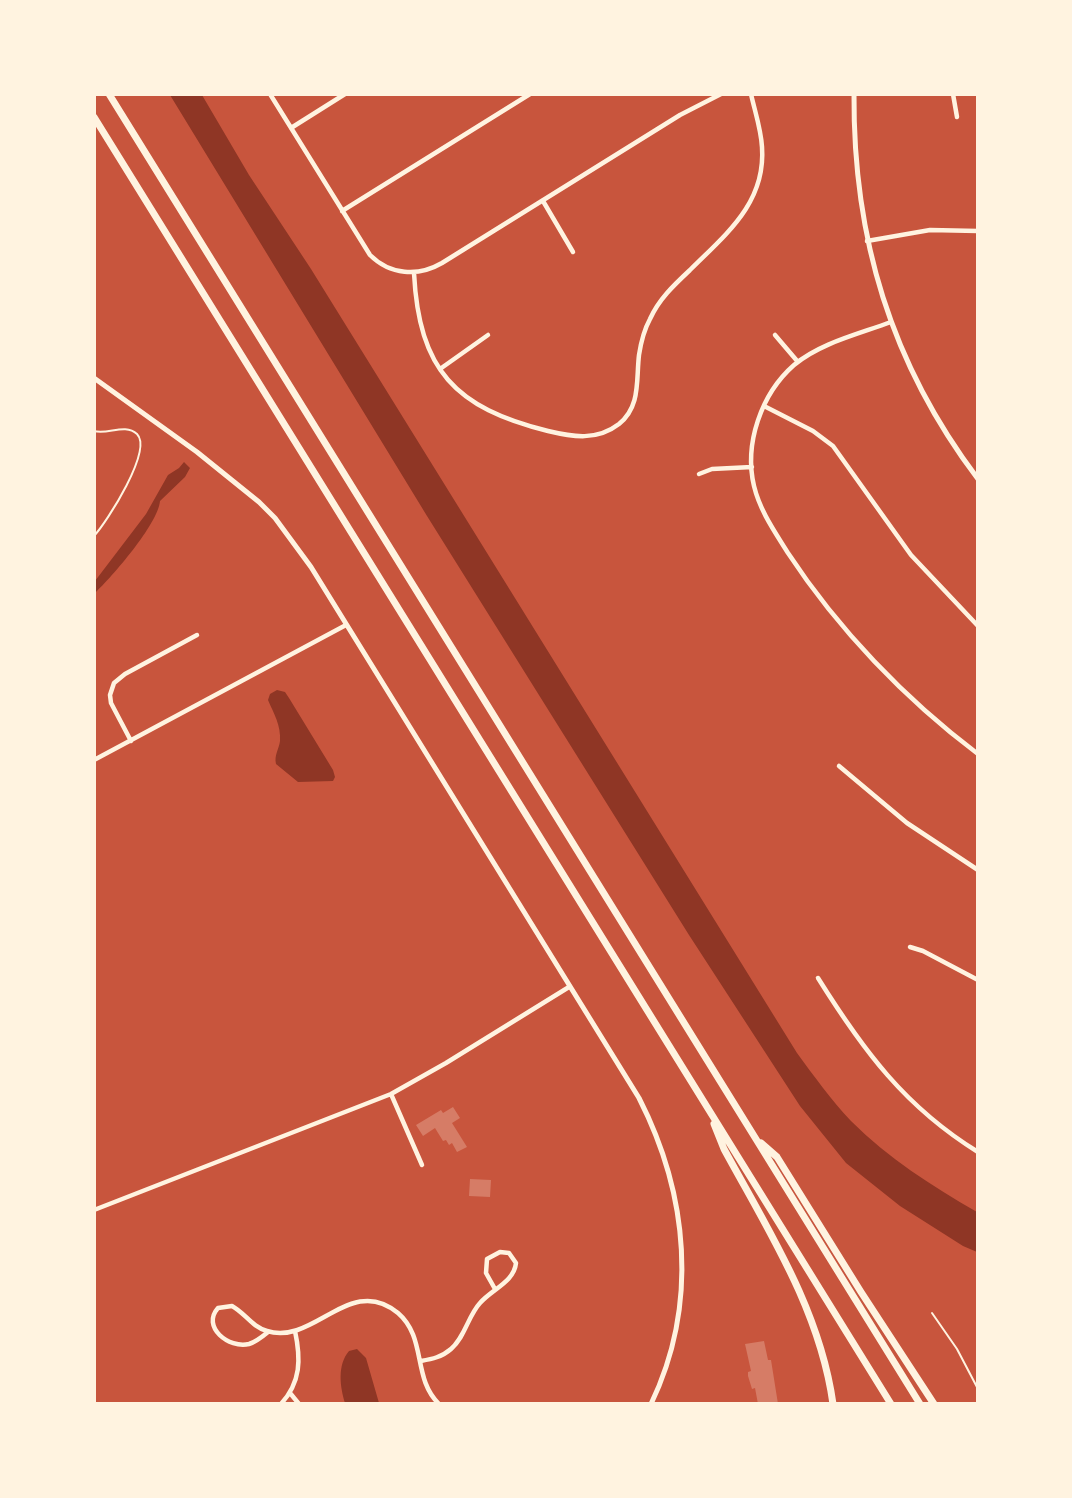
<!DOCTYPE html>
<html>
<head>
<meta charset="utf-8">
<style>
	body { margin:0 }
	#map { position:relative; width:1072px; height:1498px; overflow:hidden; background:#c8553d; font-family:Inter,sans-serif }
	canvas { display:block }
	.frame { position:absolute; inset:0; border:96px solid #fff3e0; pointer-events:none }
</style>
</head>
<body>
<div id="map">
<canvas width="1072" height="1498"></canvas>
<div class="frame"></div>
</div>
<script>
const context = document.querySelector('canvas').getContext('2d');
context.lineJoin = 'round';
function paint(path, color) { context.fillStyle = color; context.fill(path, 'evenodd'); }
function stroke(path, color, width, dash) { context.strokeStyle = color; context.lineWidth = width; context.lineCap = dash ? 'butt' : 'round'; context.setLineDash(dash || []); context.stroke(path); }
const water = new Path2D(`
	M 170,95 L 202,95 L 249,175 L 311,269 L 797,1053 C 814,1076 831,1100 851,1121 C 888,1158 932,1186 977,1212 L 977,1252 L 963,1246 L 900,1206 L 846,1163 L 800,1106 L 689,935 L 427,516 Z
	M 184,462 L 190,468 L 185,477 L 160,501 C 158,524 112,577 95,593 L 95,581 L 146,514 L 168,475 L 179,468 Z
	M 277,690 L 285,692 L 289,698 L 333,770 L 335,777 L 333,781 L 298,782 L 276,764 C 274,755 279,749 280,741 C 281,725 274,714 268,700 L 270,694 Z
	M 357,1349 L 366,1358 L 379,1403 L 345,1403 C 340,1387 337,1365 349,1351 Z`);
const building = new Path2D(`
	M 453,1107 L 460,1118 L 452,1123 L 467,1147 L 457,1152 L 452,1143 L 449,1145 L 446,1140 L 443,1141 L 435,1128 L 423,1136 L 416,1125 L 441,1110 L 443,1113 Z
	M 470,1179 L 491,1180 L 490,1197 L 469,1196 Z
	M 764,1341 L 768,1360 L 771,1360 L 778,1404 L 758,1404 L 755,1388 L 752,1389 L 748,1376 L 748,1372 L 751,1371 L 745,1344 Z`);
const path = new Path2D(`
	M 94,431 C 108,435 125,423 137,434 C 153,450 107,522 94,536`);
const service = new Path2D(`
	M 932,1313 L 957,1349 L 978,1389`);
const minor = new Path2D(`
	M 270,94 L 370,255 C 390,275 418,277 442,263 L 680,115 L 721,94
	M 953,94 L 957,117
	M 291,128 L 345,94
	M 543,201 L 573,252
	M 342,211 L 530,94
	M 867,241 L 930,230 L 978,231
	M 414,273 C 419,370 455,408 548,431 C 573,437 597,441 619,424 C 641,406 636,380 639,355 C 641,342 644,330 650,319 C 659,299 674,285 690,270 C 726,234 766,203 762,147 C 761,129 755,112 751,94
	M 891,322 C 859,334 820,343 794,365 C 761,394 744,444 754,486 C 760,511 775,532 788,553 C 838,629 905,699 978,754
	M 775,335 L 798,362
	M 440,369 L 488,335
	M 764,406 L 813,431 L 833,446 L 911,555 L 978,626
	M 699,474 L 712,469 L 752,467
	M 131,741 L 111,703 L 110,695 L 114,683 L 125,674 L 197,635
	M 94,760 L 346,625
	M 839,766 L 907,823 L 978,870
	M 910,947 L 923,951 L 978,980
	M 818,978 C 863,1050 905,1107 978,1152
	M 391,1094 L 422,1165
	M 94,1210 L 391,1094 L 446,1063 L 569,987
	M 268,1332 C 262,1337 256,1342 249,1344 C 229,1349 201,1327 218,1308 L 232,1306 C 245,1313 252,1327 267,1331 C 314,1346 350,1273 398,1313 C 427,1338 412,1378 439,1404
	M 421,1361 C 432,1359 442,1357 451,1349 C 465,1337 468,1316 480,1303 C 492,1289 514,1282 516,1263 L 509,1253 L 500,1252 L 487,1259 L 486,1273 L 495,1289
	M 290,1393 L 299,1404
	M 281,1404 C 301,1382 301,1359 295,1331`);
const tertiary = new Path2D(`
	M 854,94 C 853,238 891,364 978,479
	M 94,378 L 197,452 L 259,502 L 275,518 L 311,567 L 639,1098 C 688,1194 699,1304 651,1404`);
const motorway = new Path2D(`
	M 109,94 L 920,1404
	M 94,117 L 891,1404
	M 714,1124 L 724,1149 C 768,1230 820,1310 833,1404
	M 761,1143 L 777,1157 L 861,1292 L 934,1404`);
paint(water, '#8f3625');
paint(building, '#d67c66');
stroke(path, '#fff3e0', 2);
stroke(service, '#fff3e0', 2);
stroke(minor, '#fff3e0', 4.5);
stroke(tertiary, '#fff3e0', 5);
stroke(motorway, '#fff3e0', 7);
</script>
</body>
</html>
